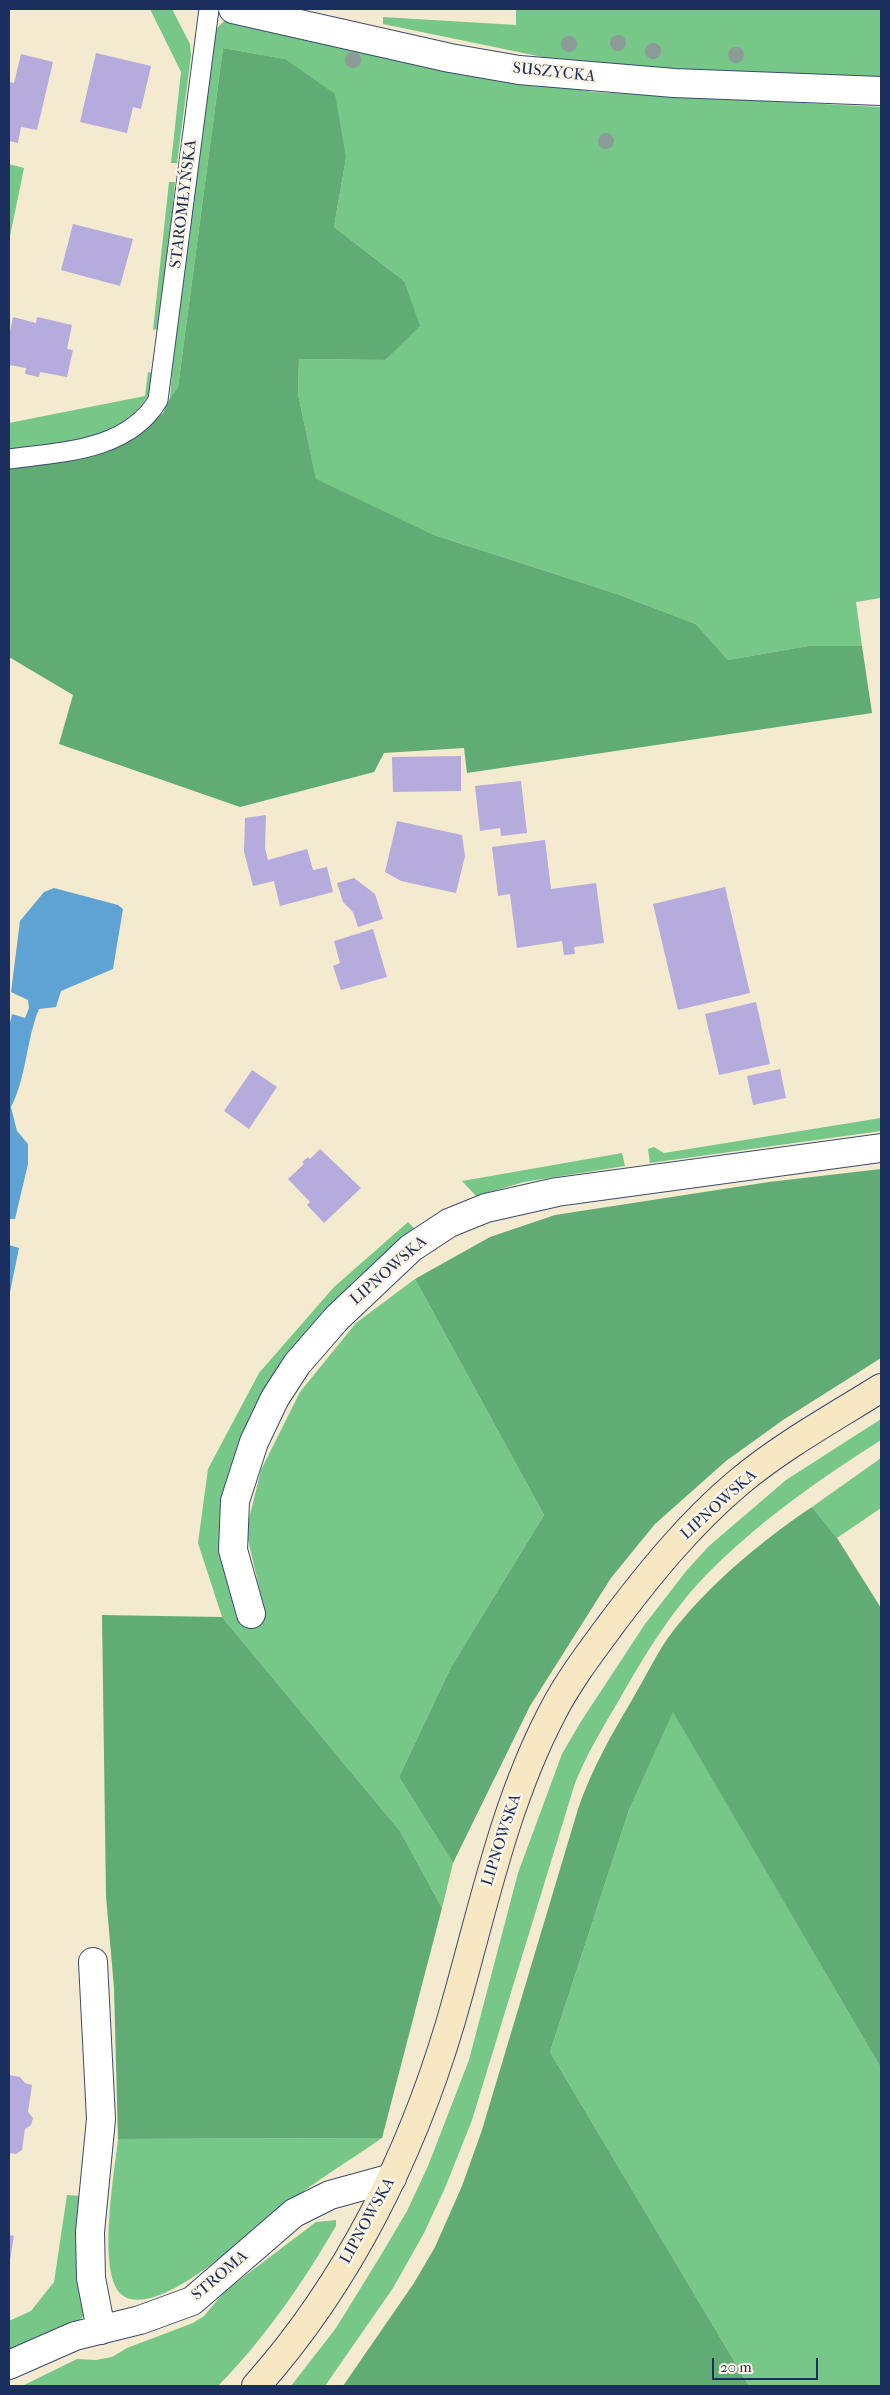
<!DOCTYPE html>
<html>
<head>
<meta charset="utf-8">
<style>
	body { margin:0 }
	#map { position:relative; width:890px; height:2395px; overflow:hidden; background:#f3eacf; font-family:"IM FELL French Canon",serif }
	canvas { display:block }
	.frame { position:absolute; inset:0; border:10px solid #1b2f5e; pointer-events:none }
	.scale { position:absolute; left:712px; top:2358px; width:106px; height:22px; box-sizing:border-box; border:2px solid #1b2f5e; border-top:0; padding-left:6px; font-size:15px; line-height:18px; white-space:nowrap; color:#1b2f5e; -webkit-text-stroke:4px #fcf5e5; paint-order:stroke }
</style>
</head>
<body>
<div id="map">
<canvas width="890" height="2395"></canvas>
<div class="frame"></div>
<div class="scale">20 m</div>
</div>
<script>
const context = document.querySelector('canvas').getContext('2d');
context.lineJoin = 'round';
function paint(path, color) { context.fillStyle = color; context.fill(path, 'evenodd'); }
function stroke(path, color, width, dash) { context.strokeStyle = color; context.lineWidth = width; context.lineCap = dash ? 'butt' : 'round'; context.setLineDash(dash || []); context.stroke(path); }
function drawText(font, color, halo, rows, align = 'center') {
  context.font = font + ' "IM FELL French Canon",serif'; context.lineWidth = 5; context.setLineDash([]); context.textBaseline = 'middle'; context.strokeStyle = halo; context.fillStyle = color; for (const [text, x, y, turn = 0] of rows) {
    context.save(); context.translate(x, y); context.rotate((+turn || 0) * Math.PI / 180); context.textAlign = isNaN(turn) ? turn : align; if (halo) context.strokeText(text, 0, 0); context.fillText(text, 0, 0); context.restore();
  }
}
const green = new Path2D(`
	M 150,9 L 172,9 L 190,44 L 191,56 L 177,163 L 171,163 L 181,72 Z
	M 516,9 L 881,9 L 881,81 L 647,67 L 557,60 L 383,24 L 383,17 L 516,25 Z
	M 224,21 L 516,80 L 593,92 L 881,107 L 881,598 L 856,602 L 862,646 L 808,646 L 728,660 L 696,624 L 617,594 L 434,535 L 316,480 L 298,394 L 299,359 L 385,360 L 404,281 L 334,227 L 346,158 L 285,59 L 223,48 L 178,387 L 170,398 L 178,298 L 212,33 Z
	M 9,164 L 24,168 L 9,241 Z
	M 169,182 L 175,182 L 161,328 L 153,330 Z
	M 148,372 L 157,374 C 139,440 65,443 9,451 L 9,423 L 145,396 Z
	M 881,1118 L 881,1131 L 650,1163 L 648,1149 L 654,1147 L 664,1153 Z
	M 622,1153 L 625,1166 L 524,1182 L 476,1196 L 462,1181 Z
	M 408,1222 L 414,1228 L 354,1281 L 313,1327 L 261,1402 L 236,1452 L 222,1505 L 238,1613 L 264,1608 L 246,1531 L 261,1470 L 300,1392 L 356,1323 L 415,1279 L 544,1515 L 451,1667 L 399,1777 L 453,1863 L 442,1908 L 400,1831 L 222,1617 L 198,1543 L 208,1469 L 259,1373 L 334,1287 Z
	M 881,1419 L 881,1440 C 821,1478 764,1518 713,1568 C 674,1606 646,1653 619,1700 C 603,1727 587,1754 575,1783 L 472,2120 L 445,2188 L 424,2233 L 393,2288 L 325,2386 L 291,2386 L 336,2328 L 381,2255 L 407,2211 L 428,2166 L 469,2060 L 518,1873 L 562,1754 L 580,1723 L 645,1624 L 687,1570 L 709,1546 L 786,1480 Z
	M 881,1458 L 881,1508 L 837,1538 L 812,1507 Z
	M 673,1711 L 881,2068 L 881,2386 L 749,2386 L 550,2052 L 629,1810 Z
	M 382,2138 C 350,2160 316,2181 285,2205 C 256,2227 158,2322 122,2295 C 96,2274 115,2170 118,2139 Z
	M 67,2195 L 82,2196 L 87,2309 L 84,2316 L 77,2322 L 9,2351 L 9,2321 L 31,2311 L 54,2282 Z
	M 336,2220 L 336,2226 C 302,2284 265,2338 218,2386 L 22,2386 L 77,2359 L 96,2360 L 112,2357 L 127,2348 L 193,2323 L 204,2316 L 225,2291 L 316,2222 Z`);
const forest = new Path2D(`
	M 223,48 L 285,59 L 335,94 L 346,158 L 334,227 L 404,281 L 420,326 L 385,360 L 299,359 L 298,394 L 316,479 L 434,535 L 617,594 L 696,624 L 728,660 L 808,646 L 862,646 L 872,713 L 467,773 L 464,748 L 384,753 L 374,772 L 240,807 L 59,744 L 73,695 L 9,657 L 9,466 L 129,438 L 163,413 L 170,398 L 178,387 Z
	M 881,1169 L 881,1358 L 783,1420 L 726,1461 L 655,1524 L 611,1578 L 530,1706 L 453,1863 L 399,1777 L 451,1667 L 544,1515 L 415,1279 L 490,1237 L 555,1215 L 769,1182 Z
	M 812,1507 L 837,1538 L 881,1608 L 881,2068 L 673,1712 L 629,1810 L 550,2052 L 749,2386 L 343,2386 L 414,2283 L 435,2247 L 462,2186 L 482,2130 L 578,1809 C 591,1771 611,1735 632,1700 C 645,1678 657,1652 673,1631 C 712,1582 760,1542 812,1507 Z
	M 102,1615 L 222,1617 L 400,1831 L 442,1908 L 382,2138 L 118,2139 L 114,1988 L 106,1896 Z`);
const water = new Path2D(`
	M 54,888 L 118,905 L 123,909 L 113,969 L 61,991 L 56,1007 L 39,1009 C 26,1040 27,1076 11,1107 L 17,1131 L 28,1144 L 28,1164 L 15,1219 L 9,1219 L 9,1027 L 12,1014 L 25,1018 L 29,1008 L 28,1000 L 11,992 L 20,921 L 44,892 Z
	M 9,1245 L 19,1248 L 9,1297 Z`);
const building = new Path2D(`
	M 96,53 L 151,66 L 141,109 L 133,107 L 127,133 L 80,122 Z
	M 21,54 L 53,62 L 37,130 L 21,127 L 18,143 L 9,141 L 9,82 L 14,83 Z
	M 73,224 L 133,239 L 120,286 L 61,270 Z
	M 13,317 L 36,323 L 37,317 L 72,325 L 67,349 L 73,350 L 67,377 L 40,372 L 39,377 L 25,374 L 26,368 L 9,365 L 9,336 Z
	M 461,756 L 461,791 L 393,792 L 392,757 Z
	M 521,781 L 527,833 L 501,836 L 500,828 L 480,831 L 475,786 Z
	M 266,815 L 265,848 L 268,860 L 307,849 L 313,870 L 327,867 L 333,892 L 280,906 L 274,881 L 253,886 L 244,852 L 245,818 Z
	M 397,821 L 462,835 L 465,856 L 456,893 L 401,881 L 385,872 Z
	M 545,840 L 551,889 L 596,883 L 604,943 L 574,947 L 575,954 L 564,955 L 562,941 L 517,948 L 510,894 L 498,896 L 492,847 Z
	M 354,878 L 375,894 L 383,919 L 358,927 L 353,912 L 343,902 L 337,883 Z
	M 725,887 L 750,993 L 678,1010 L 653,904 Z
	M 373,929 L 387,977 L 341,990 L 333,966 L 340,963 L 334,941 Z
	M 756,1002 L 770,1064 L 719,1075 L 705,1014 Z
	M 780,1069 L 786,1098 L 753,1105 L 747,1076 Z
	M 252,1070 L 277,1087 L 249,1129 L 224,1111 Z
	M 320,1149 L 361,1188 L 324,1223 L 307,1205 L 310,1202 L 288,1179 L 304,1164 L 302,1162 L 308,1157 L 310,1159 Z
	M 9,2075 L 20,2077 L 25,2083 L 32,2085 L 28,2112 L 33,2118 L 31,2125 L 25,2129 L 22,2150 L 16,2154 L 9,2153 Z
	M 9,2235 L 14,2236 L 10,2260 L 9,2259 Z`);
const lane = new Path2D(`
	M 9,459 C 61,452 128,451 158,400 L 209,9`);
const street = new Path2D(`
	M 233,9 L 450,58 L 519,70 L 674,83 L 881,91
	M 251,1614 L 233,1550 L 235,1501 L 254,1442 L 275,1398 L 297,1364 L 337,1318 L 411,1248 L 449,1223 L 486,1208 L 557,1192 L 881,1148
	M 93,1962 L 101,2119 L 90,2232 L 91,2278 L 101,2330
	M 9,2365 L 75,2336 L 140,2320 L 192,2301 L 294,2213 L 330,2195 L 392,2178`);
const secondary = new Path2D(`
	M 256,2386 C 348,2283 411,2155 450,2024 C 481,1919 501,1811 552,1713 C 568,1682 589,1654 609,1627 C 648,1575 689,1524 739,1482 C 782,1446 833,1418 881,1388`);
const trees = [
	[618,43],
	[569,44],
	[653,51],
	[736,55],
	[353,60],
	[606,141]
];
const streetNames = [
	["SUSZYCKA",554,73,6],
	["STAROMŁYŃSKA",184,204,-83],
	["LIPNOWSKA",389,1271,-41],
	["LIPNOWSKA",719,1505,-42],
	["LIPNOWSKA",502,1840,-72],
	["LIPNOWSKA",368,2221,-61],
	["STROMA",220,2276,-40]
];
paint(green, '#76c788');
paint(forest, '#60ac74');
paint(water, '#5fa3d4');
paint(building, '#b6abdd');
stroke(lane, '#3b4b6f', 21);
stroke(street, '#3b4b6f', 30);
stroke(secondary, '#3b4b6f', 30);
stroke(lane, '#fff', 19);
stroke(street, '#fff', 28);
stroke(secondary, '#f7e8c3', 28);
context.fillStyle = '#8b9c98';
for (const [x, y] of trees) { context.beginPath(); context.arc(x, y, 8, 0, 2 * Math.PI); context.fill(); }
drawText('16px', '#1b2f5e', '#fcf5e5', streetNames);
</script>
</body>
</html>
